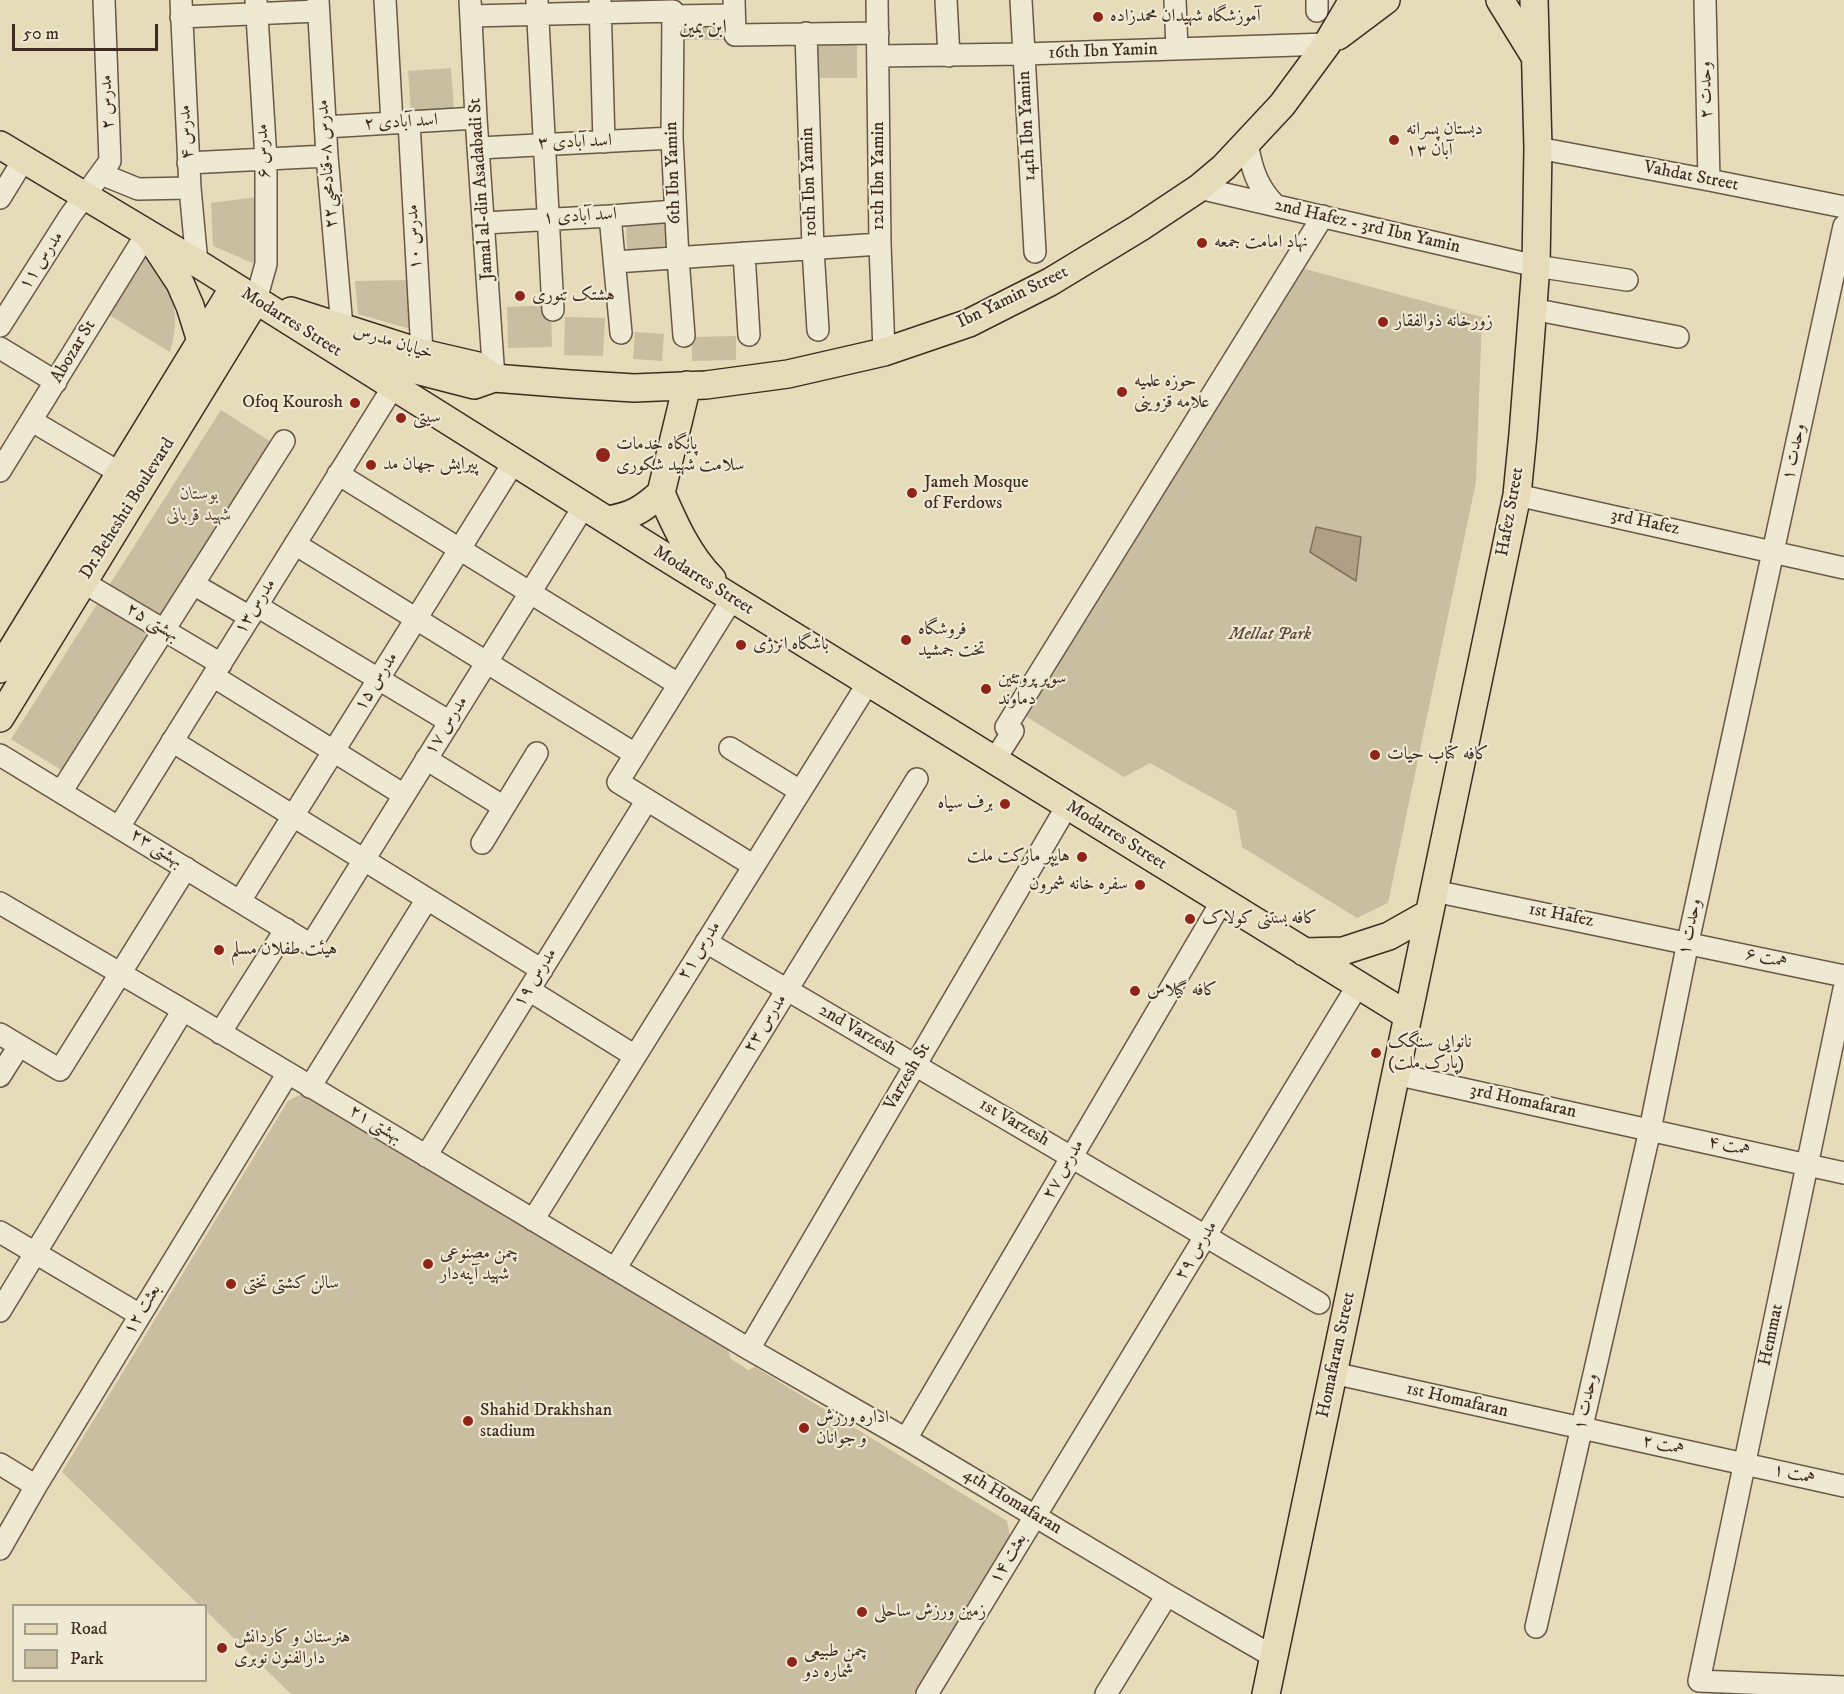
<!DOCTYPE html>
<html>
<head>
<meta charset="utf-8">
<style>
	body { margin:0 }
	#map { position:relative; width:1844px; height:1694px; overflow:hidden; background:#e7dcba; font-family:"IM FELL DW Pica",serif }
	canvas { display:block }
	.legend { position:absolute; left:12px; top:1604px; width:195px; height:78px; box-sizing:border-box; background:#efe8d2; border:2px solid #a89d8b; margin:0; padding:8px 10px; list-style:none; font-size:18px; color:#3e2c21 }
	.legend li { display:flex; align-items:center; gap:12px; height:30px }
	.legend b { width:30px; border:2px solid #a89d8b }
	.scale { position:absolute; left:12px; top:24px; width:146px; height:27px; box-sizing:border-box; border:3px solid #3e2c21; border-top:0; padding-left:8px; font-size:18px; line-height:21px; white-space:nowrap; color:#3e2c21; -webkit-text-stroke:4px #efe8d2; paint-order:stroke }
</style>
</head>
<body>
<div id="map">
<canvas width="1844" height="1694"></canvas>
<ul class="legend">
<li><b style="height:8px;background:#e7dcba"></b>Road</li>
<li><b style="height:16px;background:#cabea0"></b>Park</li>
</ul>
<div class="scale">50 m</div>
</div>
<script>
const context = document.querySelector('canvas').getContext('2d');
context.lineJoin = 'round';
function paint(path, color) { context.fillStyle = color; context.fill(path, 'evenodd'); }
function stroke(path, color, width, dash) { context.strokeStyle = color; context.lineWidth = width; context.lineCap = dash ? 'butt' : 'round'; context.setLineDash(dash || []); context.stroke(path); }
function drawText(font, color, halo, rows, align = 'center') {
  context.font = font + ' "IM FELL DW Pica",Amiri,serif'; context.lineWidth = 4.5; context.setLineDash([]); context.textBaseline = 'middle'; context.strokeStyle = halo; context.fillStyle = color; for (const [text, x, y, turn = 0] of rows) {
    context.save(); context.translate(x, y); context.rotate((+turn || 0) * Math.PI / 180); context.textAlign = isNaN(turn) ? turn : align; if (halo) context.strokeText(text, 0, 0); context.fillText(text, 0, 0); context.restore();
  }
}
const green = new Path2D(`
	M 728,20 L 728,40 L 685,40 L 685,21 Z
	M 857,43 L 857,78 L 815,78 L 815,44 Z
	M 451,68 L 454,110 L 411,113 L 408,71 Z
	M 256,197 L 257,265 L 213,246 L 211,203 Z
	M 669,218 L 670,252 L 627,254 L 626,219 Z
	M 144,256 C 173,286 182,311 170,352 L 109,315 Z
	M 1298,267 L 1482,317 L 1476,482 L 1388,903 L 1357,918 L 1242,847 L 1236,811 L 1150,763 L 1124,777 L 1022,714 Z
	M 408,280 L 410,329 L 358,314 L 355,281 Z
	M 551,305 L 552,347 L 508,348 L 507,307 Z
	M 565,317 L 605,318 L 603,356 L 564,355 Z
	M 635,332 L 664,334 L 662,361 L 633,359 Z
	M 736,336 L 736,360 L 692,361 L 692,337 Z
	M 221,410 L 276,445 L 66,773 L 11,739 Z
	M 305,1092 L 728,1350 L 731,1359 L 748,1370 L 755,1367 L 1007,1521 L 1010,1536 L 914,1694 L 291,1694 L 206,1611 L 206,1606 L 199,1605 L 62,1472 L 288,1101 Z`);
const water = new Path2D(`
	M 1316,527 L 1361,537 L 1356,581 L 1310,552 Z`);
const minor = new Path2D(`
	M 181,0 L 190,188 L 197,263
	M 318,0 L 327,156 L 342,327
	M 385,0 L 392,123
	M 470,0 L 476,118 L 494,378
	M 734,0 L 735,35 L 878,33
	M 877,0 L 880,244 L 884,352
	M 946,0 L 949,56
	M 1021,0 L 1035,252
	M 1175,0 L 1177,49
	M 1317,0 L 1317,11
	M 1705,0 L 1709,180
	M 537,1 L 553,310
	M 600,1 L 604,142
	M 471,16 L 673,11 L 672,138 L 678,258 L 684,336
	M 673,16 L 734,15
	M 181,17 L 318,11
	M 806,33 L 813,249 L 818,330
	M 878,56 L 1024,54 L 1327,44
	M 409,122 L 422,353
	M 325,127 L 476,118
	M 1247,144 C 1252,169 1257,187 1275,205
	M 479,148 L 672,138
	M 1538,148 L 1709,180 L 1844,207
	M 188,163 L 327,156
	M 101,174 L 138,189 L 190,188
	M 1199,188 L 1536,266 L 1627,280
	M 0,198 L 24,159
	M 610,216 L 621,333
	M 484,223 L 610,216 L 675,211
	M 744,253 L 749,335
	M 615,262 L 880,244
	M 256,300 L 266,264 L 266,159 L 256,0
	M 1532,309 L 1678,337
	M 0,326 L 70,216 L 110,161 L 104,0
	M 0,348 L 56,382
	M 32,421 L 120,473
	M 0,471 L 147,233
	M 338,474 L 678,684
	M 1517,495 L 1844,568
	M 295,544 L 635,754
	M 83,582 L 221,664
	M 193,584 L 250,617
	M 732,599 L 618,782 L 754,866
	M 257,606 L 450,722
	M 213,676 L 404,795
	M 172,741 L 542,970
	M 730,748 L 800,791
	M 0,755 L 311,945 L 584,506
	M 426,759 L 504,807
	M 994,761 L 1013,731 L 1006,727 L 1323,216
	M 61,792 L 284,441
	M 119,827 L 393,387
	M 482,843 L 537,753
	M 1434,891 L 1844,976
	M 240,901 L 514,462
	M 0,903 L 183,1010 L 749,1349 L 906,1439 L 1167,1595 L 1274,1657
	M 706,942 L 1319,1303
	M 1844,989 L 1699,1681 L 1844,1687
	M 529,990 L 635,1056
	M 220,1033 L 286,929
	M 0,1034 L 60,1070 L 186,868
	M 1395,1074 L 1844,1173
	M 0,1076 L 19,1046
	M 310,1087 L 427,899
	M 426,1156 L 647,800
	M 533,1220 L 868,683
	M 0,1232 L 140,1315
	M 615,1269 L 917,779
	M 0,1311 L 183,1010
	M 749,1349 L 1067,806
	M 1333,1373 L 1844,1486
	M 906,1439 L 1222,901
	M 0,1464 L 36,1486
	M 0,1549 L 36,1486 L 288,1073
	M 1536,1627 L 1650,1130 L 1688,942 L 1844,226
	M 927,1694 L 1358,985
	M 1106,1694 L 1167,1595`);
const major = new Path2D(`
	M 1500,0 L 1534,55
	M 1338,36 L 1386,0
	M 0,145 L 197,263 L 659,553 L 1407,1015
	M 151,239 L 180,283 L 190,306 L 201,341
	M 291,311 L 422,353 L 478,366 L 494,378
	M 352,348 L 412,369 L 474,385 L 494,378 L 570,384 L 634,388 L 706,385 L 788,374 L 884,352 L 969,323 L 1050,282 L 1139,228 L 1199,188 L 1224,167 L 1282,105 L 1327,44 L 1353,0
	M 661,493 C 674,523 688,555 712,579
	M 661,493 L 687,385
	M 607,520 C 632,516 642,510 661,493
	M 0,669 L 234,287
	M 0,718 L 256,300
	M 1304,952 L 1343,951 L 1389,936 L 1428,914
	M 1266,1694 L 1517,495 L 1523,434 L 1536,266 L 1538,148 L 1534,0`);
const markers = [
	[1098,17,6,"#8f2418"],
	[1394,140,6,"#8f2418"],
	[1202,243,6,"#8f2418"],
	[520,296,6,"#8f2418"],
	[1383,322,6,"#8f2418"],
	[1122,392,6,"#8f2418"],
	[355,403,6,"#8f2418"],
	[401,418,6,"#8f2418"],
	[603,455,8,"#8f2418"],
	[371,465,6,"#8f2418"],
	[912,493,6,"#8f2418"],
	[906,640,6,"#8f2418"],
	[741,645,6,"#8f2418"],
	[986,689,6,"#8f2418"],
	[1375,755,6,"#8f2418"],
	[1005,804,6,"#8f2418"],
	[1082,857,6,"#8f2418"],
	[1140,885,6,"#8f2418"],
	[1190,919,6,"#8f2418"],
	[219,950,6,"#8f2418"],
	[1135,991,6,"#8f2418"],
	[1376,1053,6,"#8f2418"],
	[428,1264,6,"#8f2418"],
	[231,1284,6,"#8f2418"],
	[468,1421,6,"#8f2418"],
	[804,1428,6,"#8f2418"],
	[862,1612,6,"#8f2418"],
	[222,1648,6,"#8f2418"],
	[792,1662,6,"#8f2418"]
];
const poiNames = [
	["آموزشگاه شهیدان محمدزاده",1110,17],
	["دبستان پسرانه",1406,130],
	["۱۳ آبان",1406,151],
	["نهاد امامت جمعه",1214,243],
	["هشتک تنوری",532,296],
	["زورخانه ذوالفقار",1395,322],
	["حوزه علمیه",1134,382],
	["علامه قزوینی",1134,403],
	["Ofoq Kourosh",343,403,"right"],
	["سیتی",413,418],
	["پایگاه خدمات",616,445],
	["سلامت شهید شکوری",616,466],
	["پیرایش جهان مد",383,465],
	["Jameh Mosque",924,483],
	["of Ferdows",924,504],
	["فروشگاه",918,630],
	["تخت جمشید",918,651],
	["باشگاه انرژی",753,645],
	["سوپر پروتئین",998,679],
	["دماوند",998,700],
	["کافه کتاب حیات",1387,755],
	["برف سیاه",993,804,"right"],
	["هایپر مارکت ملت",1070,857,"right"],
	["سفره خانه شمرون",1128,885,"right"],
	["کافه بستنی کولاک",1202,919],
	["هيئت طفلان مسلم",231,950],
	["کافه گیلاس",1147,991],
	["نانوایی سنگک",1388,1043],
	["(پارک ملت)",1388,1064],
	["چمن مصنوعی",440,1254],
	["شهید آینه‌دار",440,1275],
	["سالن کشتی تختی",243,1284],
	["Shahid Drakhshan",480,1411],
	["stadium",480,1432],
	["اداره ورزش",816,1418],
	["و جوانان",816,1439],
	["زمین ورزش ساحلی",874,1612],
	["هنرستان و کاردانش",234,1638],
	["دارالفنون نوبری",234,1659],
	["چمن طبیعی",804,1652],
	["شماره دو",804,1673]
];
const streetNames = [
	["16th Ibn Yamin",1103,52,-2],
	["وحدت ۲",1707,90,-91],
	["مدرس ۲",108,102,-92],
	["اسد آبادی ۲",401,123,-3],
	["14th Ibn Yamin",1028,126,-93],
	["مدرس ۴",187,132,-93],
	["اسد آبادی ۳",575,143,-2],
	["مدرس ۶",264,151,-92],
	["مدرس ۸-قنادمحبی۲۲",328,164,-94],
	["6th Ibn Yamin",674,173,-92],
	["12th Ibn Yamin",879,176,-90],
	["Vahdat Street",1691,177,11],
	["10th Ibn Yamin",810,182,-92],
	["Jamal al-din Asadabadi St",482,189,-94],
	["اسد آبادی ۱",580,217,-3],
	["2nd Hafez - 3rd Ibn Yamin",1367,227,13],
	["مدرس ۱۰",415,237,-93],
	["مدرس ۱۱",42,261,-57],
	["Ibn Yamin Street",1013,298,-26],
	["Modarres Street",291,323,32],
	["خیابان مدرس",393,343,17],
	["Abozar St",74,352,-59],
	["وحدت ۱",1795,452,-78],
	["Dr.Beheshti Boulevard",128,509,-58],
	["Hafez Street",1511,512,-80],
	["3rd Hafez",1645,523,12],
	["Modarres Street",703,581,32],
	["مدرس۱۳",256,607,-58],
	["بهشتی ۲۵",152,623,31],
	["مدرس ۱۵",377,682,-58],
	["مدرس ۱۷",447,726,-58],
	["Modarres Street",1116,836,32],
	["بهشتی ۲۳",156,849,32],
	["1st Hafez",1561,916,11],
	["وحدت ۱",1691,927,-78],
	["مدرس ۲۱",700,951,-58],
	["همت ۶",1766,959,12],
	["مدرس ۱۹",536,978,-58],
	["مدرس ۲۳",766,1024,-58],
	["2nd Varzesh",857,1031,30],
	["Varzesh St",908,1077,-60],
	["3rd Homafaran",1523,1102,12],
	["1st Varzesh",1014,1123,30],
	["بهشتی ۲۱",375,1125,31],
	["همت ۴",1729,1147,12],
	["مدرس ۲۷",1064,1170,-60],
	["مدرس ۲۹",1197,1251,-59],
	["بعثت ۱۲",143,1310,-59],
	["Hemmat",1772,1335,-78],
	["Homafaran Street",1337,1355,-78],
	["1st Homafaran",1457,1401,13],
	["وحدت ۱",1587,1402,-77],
	["همت ۲",1663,1446,12],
	["همت ۱",1794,1475,13],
	["4th Homafaran",1012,1502,31],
	["بعثت ۱۴",1009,1559,-59]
];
const parkNames = [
	["بوستان",199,495],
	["شهید قربانی",199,516],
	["Mellat Park",1270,635]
];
const neighbourhoodNames = [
	["ابن یمین",703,29]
];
paint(green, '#cabea0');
paint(water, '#aea086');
stroke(water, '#81725e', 1.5);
stroke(minor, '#685847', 24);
stroke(major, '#3e2c21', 30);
stroke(minor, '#efe8d2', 21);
stroke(major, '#e7dcba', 27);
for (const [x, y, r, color] of markers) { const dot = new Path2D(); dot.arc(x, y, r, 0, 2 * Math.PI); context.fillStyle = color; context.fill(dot); stroke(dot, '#efe8d2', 2); }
drawText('18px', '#3e2c21', '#efe8d2', poiNames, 'left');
drawText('18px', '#3e2c21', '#efe8d2', streetNames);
drawText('italic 18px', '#5a493a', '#efe8d2', parkNames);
drawText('20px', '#3e2c21', '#efe8d2', neighbourhoodNames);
</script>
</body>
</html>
